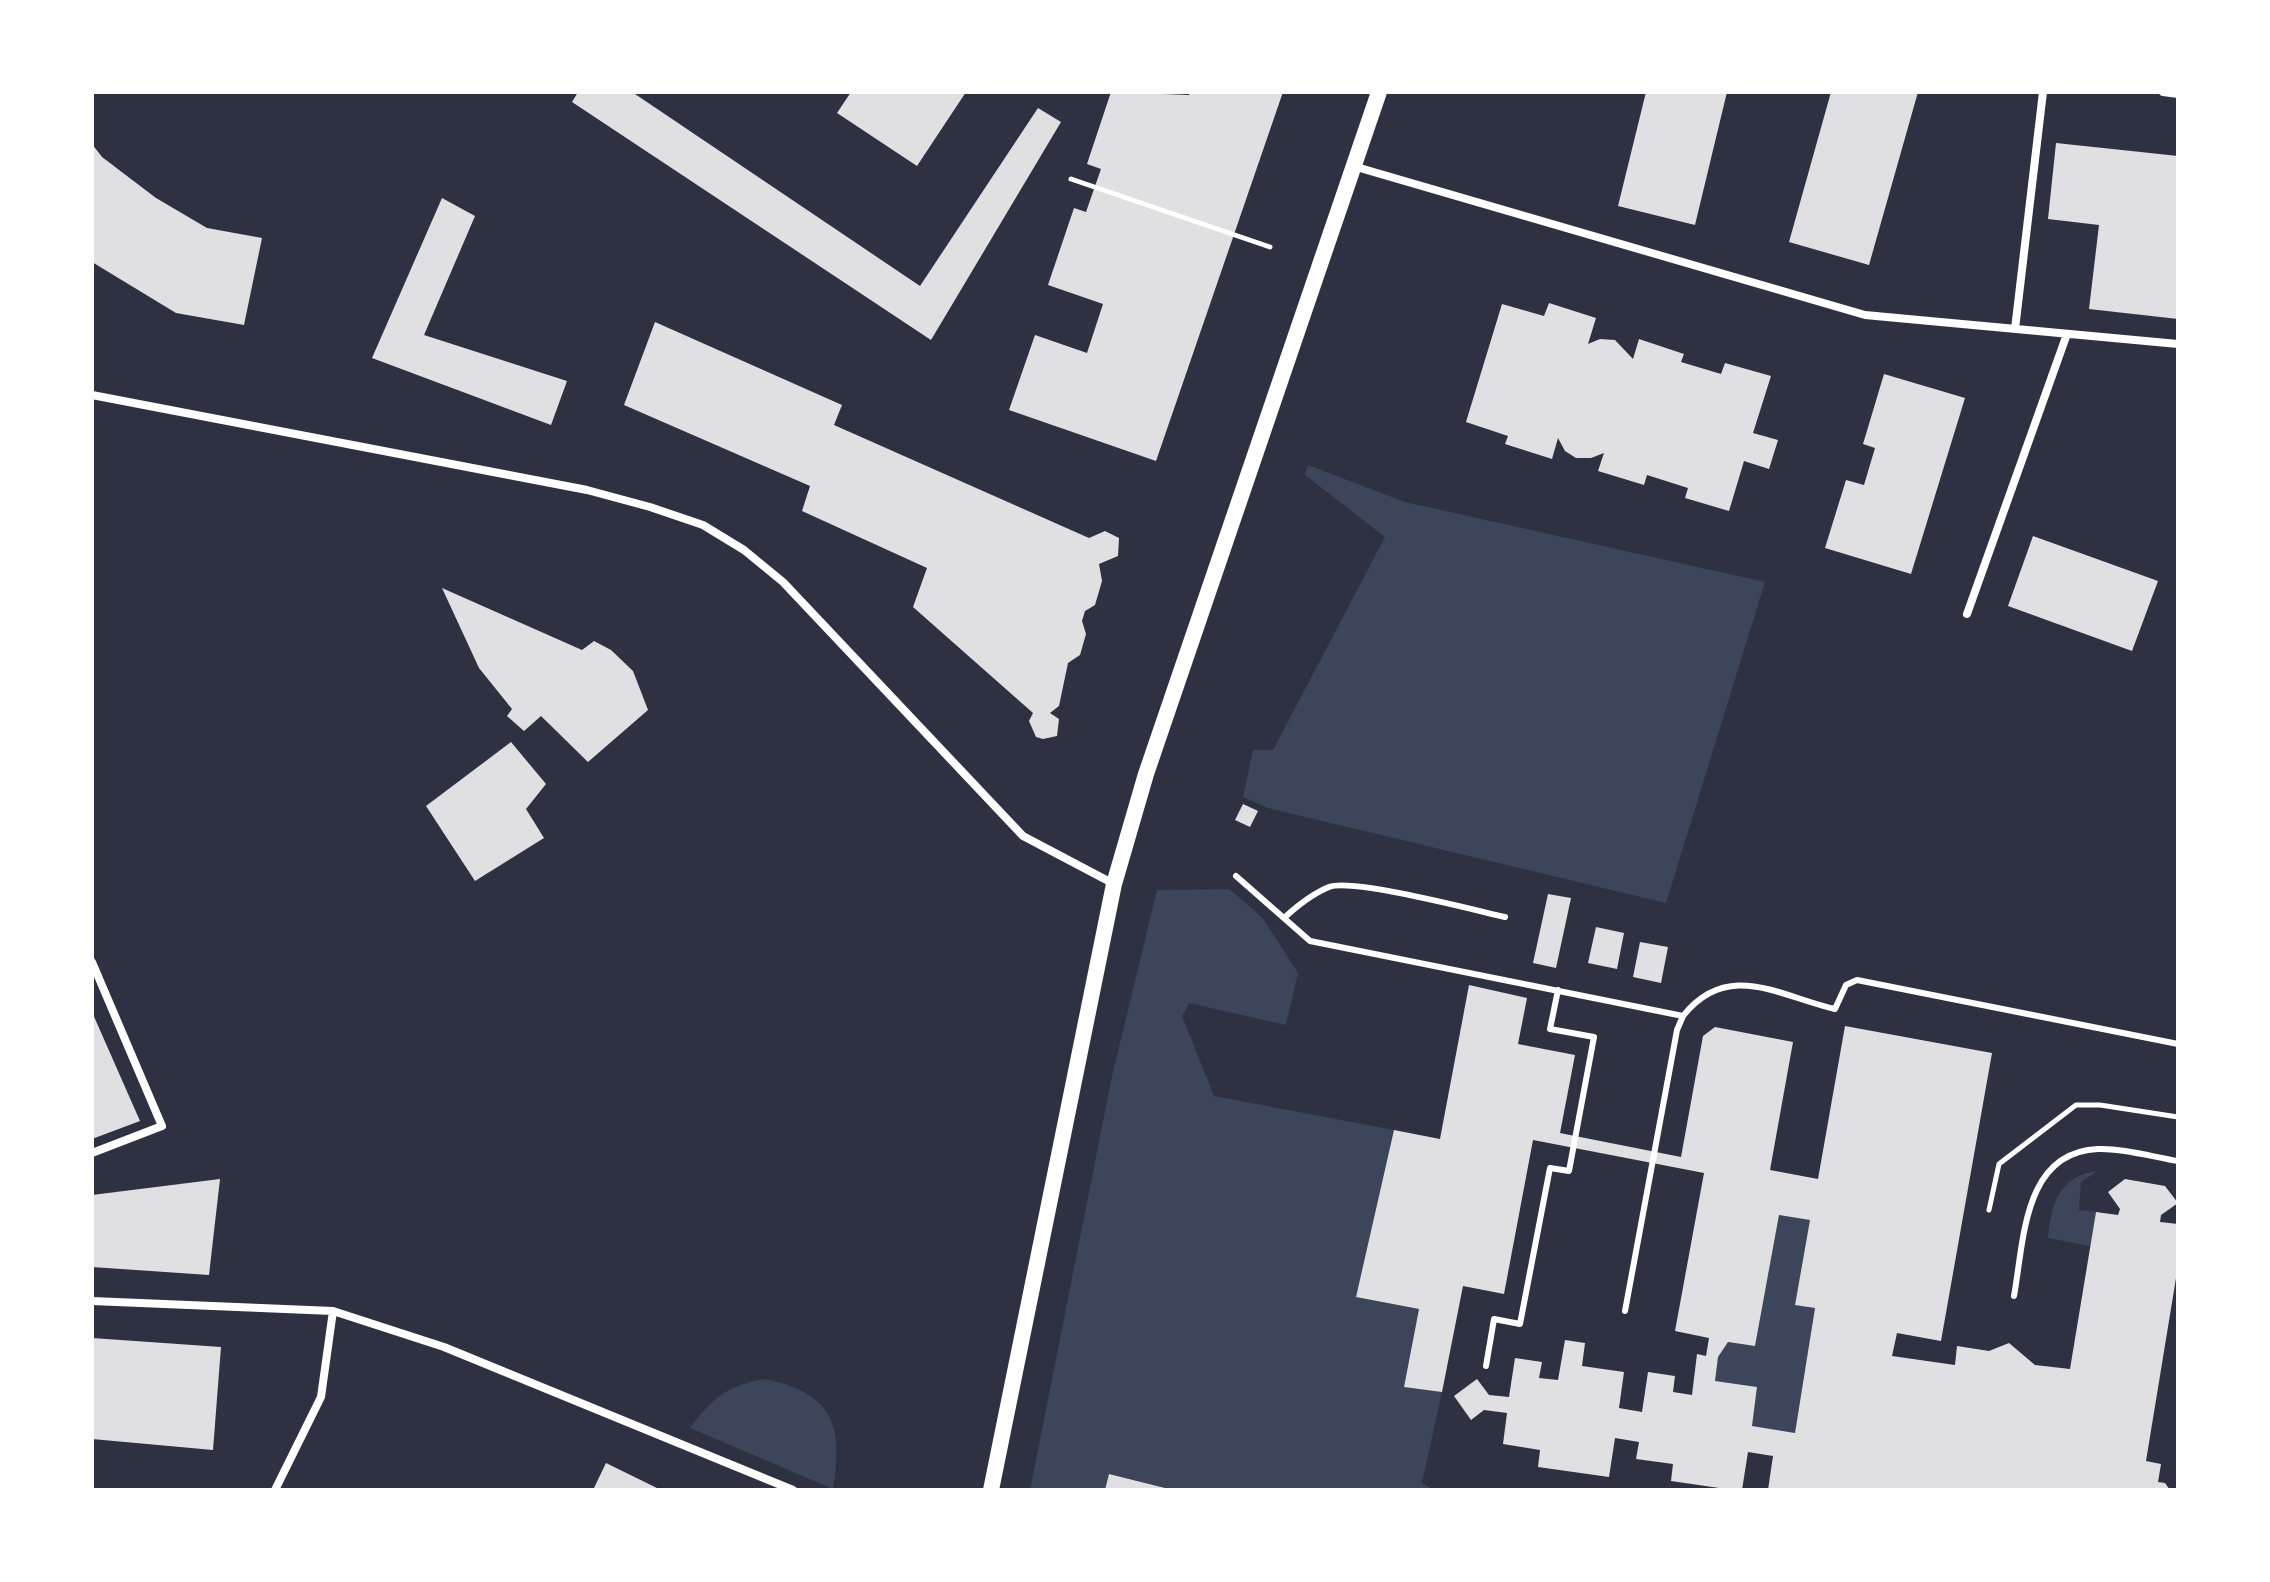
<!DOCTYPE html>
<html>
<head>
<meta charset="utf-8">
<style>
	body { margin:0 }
	#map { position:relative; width:2270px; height:1582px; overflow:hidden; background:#2d3142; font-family:"Fira Sans Condensed",sans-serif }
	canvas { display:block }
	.frame { position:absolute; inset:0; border:94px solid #fff; pointer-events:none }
</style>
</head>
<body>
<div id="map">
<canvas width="2270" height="1582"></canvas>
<div class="frame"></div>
</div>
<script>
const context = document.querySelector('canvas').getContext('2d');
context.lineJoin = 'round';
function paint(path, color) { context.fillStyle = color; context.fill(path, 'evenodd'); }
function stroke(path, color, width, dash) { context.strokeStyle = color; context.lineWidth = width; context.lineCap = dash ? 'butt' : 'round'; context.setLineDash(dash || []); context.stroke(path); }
const green = new Path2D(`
	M 1308,465 L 1405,502 L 1765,582 L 1666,903 L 1268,808 L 1243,797 L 1253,750 L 1273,750 L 1385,537 L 1305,475 Z
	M 1229,889 L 1262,917 L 1298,973 L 1286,1025 L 1189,1003 L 1182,1016 L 1214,1096 L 1394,1130 L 1356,1297 L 1419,1309 L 1404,1386 L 1442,1392 L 1422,1483 L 1434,1490 L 1173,1490 L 1110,1474 L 1105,1490 L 1030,1490 L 1112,1076 L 1157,890 Z
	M 2098,1171 L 2081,1182 L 2079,1210 L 2096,1212 L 2090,1246 L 2048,1238 C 2051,1205 2059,1175 2098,1171 Z
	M 1779,1215 L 1810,1220 L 1795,1304 L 1815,1308 L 1795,1433 L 1752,1426 L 1757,1387 L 1715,1381 L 1718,1357 L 1728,1342 L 1755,1346 Z
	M 765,1379 C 832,1393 844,1424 833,1489 L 690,1428 C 714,1397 726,1386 765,1379 Z`);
const building = new Path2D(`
	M 578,92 L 632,92 L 920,286 L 1038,108 L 1061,122 L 931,340 L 572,102 Z
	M 851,92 L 966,92 L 917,166 L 837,113 Z
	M 1111,92 L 1189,95 L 1190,92 L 1283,92 L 1156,461 L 1009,410 L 1035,335 L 1087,353 L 1103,304 L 1048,285 L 1074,208 L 1086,212 L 1101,169 L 1087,164 Z
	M 1646,92 L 1727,92 L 1695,225 L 1618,206 Z
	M 1831,92 L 1918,92 L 1869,265 L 1789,242 Z
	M 2056,143 L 2178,156 L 2178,319 L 2089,309 L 2099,225 L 2048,219 Z
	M 92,144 L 102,157 L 156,198 L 207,228 L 262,238 L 244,325 L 176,313 L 92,262 Z
	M 442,198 L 475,216 L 424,335 L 567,381 L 551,425 L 372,358 Z
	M 1549,303 L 1596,318 L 1588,344 L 1600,339 L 1615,340 L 1633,359 L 1639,339 L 1684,354 L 1681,362 L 1721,374 L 1725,363 L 1771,376 L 1753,433 L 1778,440 L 1769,469 L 1744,461 L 1729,511 L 1685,498 L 1688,488 L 1647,475 L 1644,485 L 1598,471 L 1604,453 L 1591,458 L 1576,458 L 1565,451 L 1558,438 L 1552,459 L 1505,444 L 1508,436 L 1466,422 L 1502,304 L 1544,316 Z
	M 655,322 L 842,405 L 834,425 L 1089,538 L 1105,531 L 1119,538 L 1118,556 L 1099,564 L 1102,581 L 1095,605 L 1085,611 L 1082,621 L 1086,634 L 1080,655 L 1068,663 L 1059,706 L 1050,713 L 1059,719 L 1057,736 L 1043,739 L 1036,737 L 1029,721 L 1033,713 L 913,607 L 927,568 L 802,511 L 810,486 L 624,405 Z
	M 1884,374 L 1965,398 L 1911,574 L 1825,548 L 1846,480 L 1864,485 L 1875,448 L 1863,444 Z
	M 2033,536 L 2158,581 L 2132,651 L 2008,606 Z
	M 442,588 L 582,650 L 594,641 L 611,650 L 633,671 L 648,710 L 588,762 L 541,716 L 524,731 L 507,716 L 512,709 L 479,668 Z
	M 511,742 L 546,784 L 526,809 L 544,838 L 475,881 L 426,806 Z
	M 1243,804 L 1258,811 L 1250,827 L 1235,820 Z
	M 1548,894 L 1571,898 L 1556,968 L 1533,963 Z
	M 1596,927 L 1624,933 L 1617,969 L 1588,963 Z
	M 1640,942 L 1668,947 L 1661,983 L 1633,977 Z
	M 1469,985 L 1527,998 L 1518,1044 L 1575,1055 L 1560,1133 L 1681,1157 L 1703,1036 L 1715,1027 L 1793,1042 L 1770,1170 L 1818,1179 L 1845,1026 L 1992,1053 L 1941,1341 L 1897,1333 L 1892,1356 L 1955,1365 L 1957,1346 L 1989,1351 L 2009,1343 L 2035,1365 L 2070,1369 L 2096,1212 L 2118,1215 L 2120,1209 L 2108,1192 L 2125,1179 L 2165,1186 L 2178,1203 L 2161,1215 L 2160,1222 L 2178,1224 L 2178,1266 L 2146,1461 L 2161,1464 L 2158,1482 L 2165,1483 L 2170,1490 L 1768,1490 L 1773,1456 L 1748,1452 L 1742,1490 L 1733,1490 L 1671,1481 L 1673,1464 L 1636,1459 L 1639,1442 L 1615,1438 L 1609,1477 L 1538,1467 L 1540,1450 L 1503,1444 L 1507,1413 L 1484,1410 L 1471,1420 L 1454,1396 L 1477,1379 L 1489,1395 L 1509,1397 L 1515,1358 L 1542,1362 L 1539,1378 L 1558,1380 L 1565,1340 L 1585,1343 L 1582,1366 L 1624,1372 L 1619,1408 L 1642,1412 L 1648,1372 L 1675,1376 L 1673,1392 L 1692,1395 L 1697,1354 L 1706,1356 L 1709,1338 L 1675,1331 L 1704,1173 L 1533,1140 L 1504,1294 L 1463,1286 L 1442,1392 L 1404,1387 L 1419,1309 L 1356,1297 L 1394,1130 L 1440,1139 ZM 1779,1215 L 1810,1220 L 1795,1305 L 1815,1308 L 1795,1433 L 1752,1426 L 1757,1387 L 1715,1381 L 1718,1357 L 1728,1342 L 1755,1346 Z
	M 92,1012 L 140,1121 L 92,1139 Z
	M 220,1179 L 209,1275 L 92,1267 L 92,1195 Z
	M 92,1338 L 221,1347 L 213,1450 L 92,1439 Z
	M 606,1463 L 661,1490 L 593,1490 Z
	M 1109,1474 L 1169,1489 L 1168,1490 L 1105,1490 Z`);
const path = new Path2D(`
	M 1071,179 L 1270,247
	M 1989,1210 L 1999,1164 L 2076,1105 L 2100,1105 L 2178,1117`);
const service = new Path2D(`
	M 1236,876 L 1310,941 L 1683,1016 C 1728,959 1781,997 1835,1009 L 1846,985 L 1857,980 L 2178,1044
	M 1284,918 C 1297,906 1312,894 1329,887 C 1352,878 1474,910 1505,917
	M 2014,1296 C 2024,1241 2023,1152 2098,1149 C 2123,1148 2153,1157 2178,1161
	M 1625,1311 L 1677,1030 L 1683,1016
	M 1486,1366 L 1494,1319 L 1520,1324 L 1550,1168 L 1569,1171 L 1594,1037 L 1550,1029 L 1558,990`);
const minor = new Path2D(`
	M 2163,92 L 2178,94
	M 1353,166 L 1865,315 L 2178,344
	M 2015,329 L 2043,92
	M 92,395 L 587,490 L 650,507 L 703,525 L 744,550 L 783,582 L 1023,836 L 1114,884
	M 1967,614 L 2067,334
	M 92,962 L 162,1126 L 92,1153
	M 92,1301 L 333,1311 L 444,1347 L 793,1490
	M 275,1490 L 321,1397 L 333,1311`);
const secondary = new Path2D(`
	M 991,1490 L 1114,884 L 1146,774 L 1379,92`);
paint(green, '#3c4559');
paint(building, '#e0e0e3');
stroke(path, '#fff', 5);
stroke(service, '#fff', 6);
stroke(minor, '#fff', 8);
stroke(secondary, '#fff', 16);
</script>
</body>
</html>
